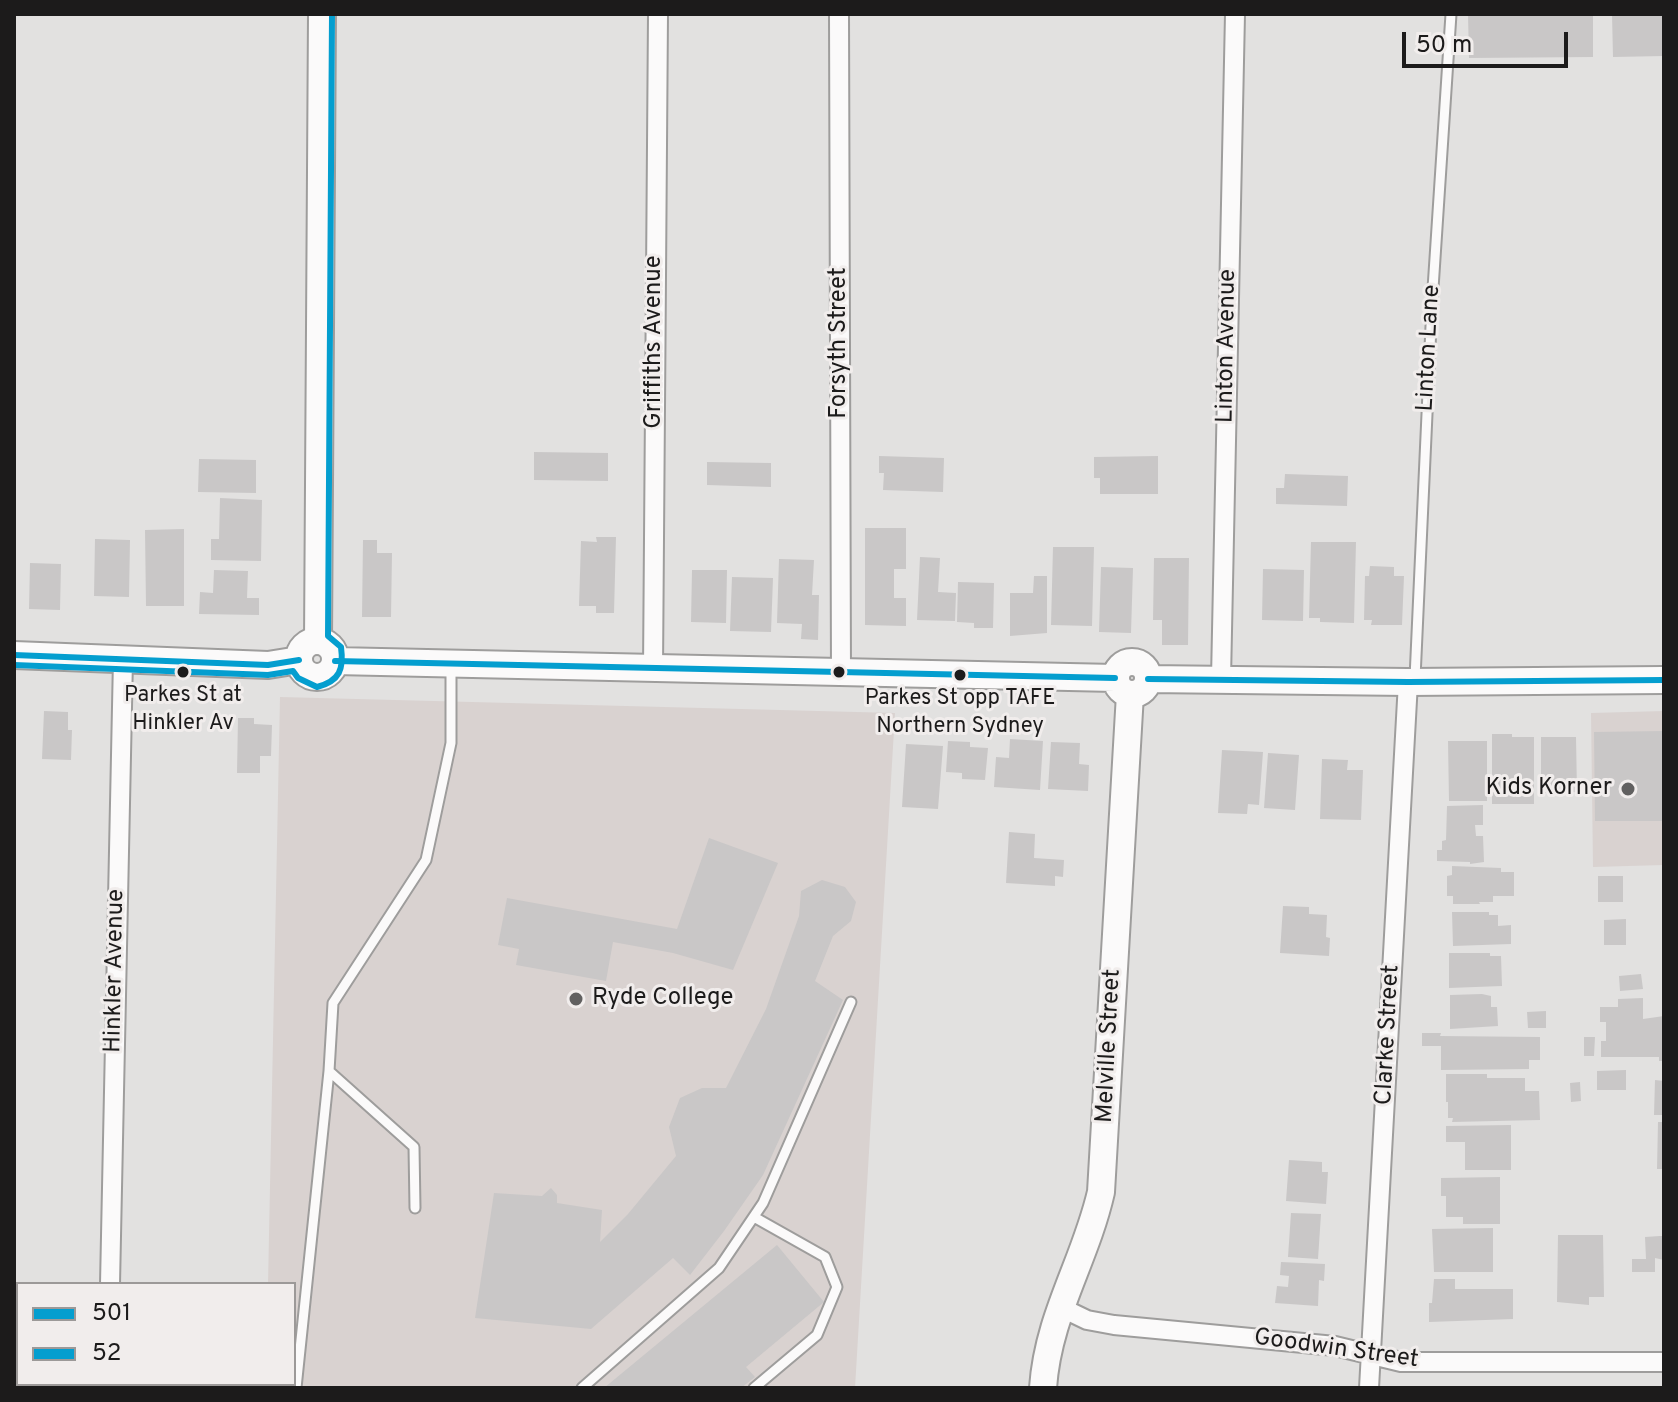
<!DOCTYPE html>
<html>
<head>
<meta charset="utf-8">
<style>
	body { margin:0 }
	#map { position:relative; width:1678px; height:1402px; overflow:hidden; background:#e2e1e0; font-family:Overpass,sans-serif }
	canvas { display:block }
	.frame { position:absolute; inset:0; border:16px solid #1c1b1b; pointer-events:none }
	.legend { position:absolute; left:16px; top:1282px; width:280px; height:104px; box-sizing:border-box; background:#f1edec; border:2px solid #9c9998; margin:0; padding:10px 14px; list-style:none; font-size:24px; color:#1c1b1b }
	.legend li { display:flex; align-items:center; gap:16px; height:40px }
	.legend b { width:40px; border:2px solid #9c9998 }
	.scale { position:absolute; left:1402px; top:32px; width:166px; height:36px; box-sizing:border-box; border:4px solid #1c1b1b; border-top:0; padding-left:10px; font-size:24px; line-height:28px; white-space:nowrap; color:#1c1b1b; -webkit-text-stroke:6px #f1edec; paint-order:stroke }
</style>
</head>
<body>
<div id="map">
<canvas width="1678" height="1402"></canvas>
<div class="frame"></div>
<ul class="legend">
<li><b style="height:10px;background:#049ecf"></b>501</li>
<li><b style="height:10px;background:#049ecf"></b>52</li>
</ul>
<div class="scale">50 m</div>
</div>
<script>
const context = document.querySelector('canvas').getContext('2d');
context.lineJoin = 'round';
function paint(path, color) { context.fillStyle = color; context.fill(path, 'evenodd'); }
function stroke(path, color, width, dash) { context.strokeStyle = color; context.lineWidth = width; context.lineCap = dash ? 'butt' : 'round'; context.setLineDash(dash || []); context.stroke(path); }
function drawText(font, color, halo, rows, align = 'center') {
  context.font = font + ' Overpass,sans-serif'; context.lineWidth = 6; context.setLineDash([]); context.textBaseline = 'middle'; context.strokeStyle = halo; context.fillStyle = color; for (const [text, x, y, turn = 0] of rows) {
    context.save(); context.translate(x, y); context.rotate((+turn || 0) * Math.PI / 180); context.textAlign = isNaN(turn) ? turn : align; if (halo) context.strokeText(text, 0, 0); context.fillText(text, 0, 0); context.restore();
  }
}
const built = new Path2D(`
	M 280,697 L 895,713 L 855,1388 L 265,1388 L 266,1384 L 294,1384 L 294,1284 L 268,1284 Z
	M 1664,711 L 1664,865 L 1593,867 L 1591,713 Z`);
const building = new Path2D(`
	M 1468,14 L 1593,14 L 1593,57 L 1469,58 Z
	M 1612,14 L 1664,14 L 1664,56 L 1613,57 Z
	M 534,452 L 608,453 L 608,481 L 534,480 Z
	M 879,456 L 944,458 L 943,492 L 883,490 L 884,473 L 879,473 Z
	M 1158,456 L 1158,494 L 1100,494 L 1100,478 L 1094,478 L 1094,457 Z
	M 199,459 L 256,460 L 256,493 L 198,492 Z
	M 707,462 L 771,463 L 771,487 L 707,485 Z
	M 1285,474 L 1348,476 L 1347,506 L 1276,504 L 1276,488 L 1284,488 Z
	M 220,498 L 262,500 L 261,561 L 211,560 L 211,539 L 219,539 Z
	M 865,528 L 906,528 L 906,569 L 894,569 L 894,598 L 906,598 L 906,626 L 865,625 Z
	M 184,529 L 184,606 L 146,606 L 145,530 Z
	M 596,537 L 616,537 L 614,613 L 596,613 L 596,606 L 579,606 L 581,541 L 597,542 Z
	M 95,539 L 130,540 L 129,597 L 94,596 Z
	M 363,540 L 377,540 L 377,553 L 392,553 L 391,617 L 362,617 Z
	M 1311,542 L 1356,542 L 1354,623 L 1320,622 L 1320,618 L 1309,618 Z
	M 1053,547 L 1094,547 L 1092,626 L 1051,625 Z
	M 920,557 L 940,558 L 938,592 L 956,593 L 955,621 L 917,620 Z
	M 1154,558 L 1189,558 L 1188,645 L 1162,645 L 1162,620 L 1153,620 Z
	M 779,559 L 814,560 L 812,595 L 819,595 L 818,640 L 801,639 L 802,624 L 777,623 Z
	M 30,563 L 61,564 L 60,610 L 29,609 Z
	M 1370,566 L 1394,567 L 1394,576 L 1404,576 L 1402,625 L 1371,625 L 1372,620 L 1364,620 L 1365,576 L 1369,576 Z
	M 1101,567 L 1133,568 L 1131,633 L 1099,632 Z
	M 1263,569 L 1304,570 L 1303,621 L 1262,620 Z
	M 214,570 L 248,571 L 247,598 L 259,598 L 259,615 L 199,614 L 200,592 L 213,593 Z
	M 692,570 L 727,570 L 726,623 L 691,622 Z
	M 1034,576 L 1047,576 L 1047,633 L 1010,636 L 1010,593 L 1033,593 Z
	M 732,577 L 773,578 L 771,632 L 730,631 Z
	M 958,582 L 994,583 L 993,628 L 974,628 L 974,623 L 957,622 Z
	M 44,711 L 68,712 L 68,730 L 72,730 L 71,760 L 42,759 Z
	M 238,718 L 254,718 L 254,724 L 272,725 L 271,756 L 260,756 L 260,773 L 237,773 Z
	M 1664,731 L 1664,821 L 1595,821 L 1594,732 Z
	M 1492,734 L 1512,734 L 1512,737 L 1534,737 L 1534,804 L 1492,804 Z
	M 1541,737 L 1576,737 L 1577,792 L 1541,793 Z
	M 1010,739 L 1043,741 L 1040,790 L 994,787 L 996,757 L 1009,758 Z
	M 948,741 L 970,742 L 970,747 L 988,748 L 985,780 L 962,779 L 962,773 L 946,772 Z
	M 1448,741 L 1487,741 L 1487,801 L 1449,801 Z
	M 1051,742 L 1080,743 L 1079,764 L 1089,765 L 1088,791 L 1048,789 Z
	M 906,744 L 943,746 L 938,809 L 902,807 Z
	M 1222,750 L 1263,752 L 1259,805 L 1248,804 L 1247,814 L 1218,813 Z
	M 1268,753 L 1299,755 L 1295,810 L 1264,808 Z
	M 1322,759 L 1348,760 L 1347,770 L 1363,770 L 1361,820 L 1320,819 Z
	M 1483,805 L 1483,825 L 1475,825 L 1476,836 L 1483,836 L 1484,862 L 1470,864 L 1470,862 L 1437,861 L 1437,850 L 1442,850 L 1442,841 L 1446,840 L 1447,806 Z
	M 1009,832 L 1035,834 L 1034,858 L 1064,860 L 1063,877 L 1055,876 L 1055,886 L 1006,883 Z
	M 709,838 L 778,863 L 733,970 L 673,953 L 613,942 L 606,981 L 516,965 L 519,949 L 498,945 L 507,898 L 677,929 Z
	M 1452,866 L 1501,868 L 1501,872 L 1514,872 L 1514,896 L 1493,896 L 1493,902 L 1479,902 L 1480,904 L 1453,904 L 1453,896 L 1447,896 L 1447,876 L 1452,875 Z
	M 1598,876 L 1623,876 L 1623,902 L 1598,902 Z
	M 822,880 L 845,887 L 856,902 L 851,921 L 833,936 L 815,981 L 843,1000 L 763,1175 L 724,1231 L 690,1275 L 673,1258 L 591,1329 L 475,1318 L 494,1193 L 542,1196 L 551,1188 L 557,1195 L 557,1203 L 602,1210 L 600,1242 L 628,1214 L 676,1156 L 669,1127 L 680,1098 L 702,1088 L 726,1088 L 766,1009 L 799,916 L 801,891 Z
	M 1283,906 L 1309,907 L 1309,914 L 1327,915 L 1326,937 L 1330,938 L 1329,956 L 1280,953 Z
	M 1452,912 L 1489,912 L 1489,915 L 1498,915 L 1498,926 L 1511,925 L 1511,944 L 1453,946 Z
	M 1626,919 L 1626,945 L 1604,945 L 1604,920 Z
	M 1449,953 L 1490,953 L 1490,956 L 1501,956 L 1502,986 L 1449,988 Z
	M 1641,974 L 1643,989 L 1620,991 L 1619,976 Z
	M 1482,994 L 1491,996 L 1491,1007 L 1497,1007 L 1498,1026 L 1450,1029 L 1450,995 Z
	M 1643,998 L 1643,1019 L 1664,1016 L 1664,1061 L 1659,1061 L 1659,1057 L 1601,1057 L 1601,1041 L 1606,1041 L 1606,1022 L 1600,1022 L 1600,1007 L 1618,1007 L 1618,999 Z
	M 1546,1011 L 1546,1028 L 1528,1028 L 1527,1012 Z
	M 1422,1033 L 1441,1033 L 1440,1036 L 1540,1037 L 1540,1060 L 1529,1060 L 1529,1069 L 1441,1070 L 1441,1046 L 1422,1046 Z
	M 1584,1037 L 1595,1037 L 1594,1056 L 1584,1056 Z
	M 1626,1070 L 1626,1090 L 1597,1090 L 1597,1071 Z
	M 1446,1074 L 1487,1074 L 1487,1078 L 1525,1078 L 1525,1091 L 1539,1091 L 1540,1120 L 1452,1122 L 1453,1118 L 1448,1118 L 1448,1102 L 1446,1102 Z
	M 1655,1080 L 1664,1081 L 1664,1115 L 1654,1115 Z
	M 1580,1082 L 1581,1101 L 1571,1102 L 1570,1083 Z
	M 1658,1122 L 1664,1122 L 1664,1169 L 1657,1169 Z
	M 1511,1125 L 1511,1170 L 1465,1170 L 1465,1142 L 1446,1142 L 1446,1126 Z
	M 1289,1160 L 1322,1162 L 1322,1172 L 1328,1172 L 1326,1204 L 1286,1201 Z
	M 1500,1177 L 1500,1224 L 1463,1224 L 1463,1217 L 1446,1217 L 1446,1196 L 1441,1196 L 1441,1178 Z
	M 1291,1213 L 1321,1214 L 1318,1259 L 1288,1257 Z
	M 1493,1228 L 1493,1272 L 1434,1272 L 1432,1229 Z
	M 1558,1235 L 1603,1235 L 1604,1297 L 1589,1297 L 1589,1305 L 1557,1302 Z
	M 1660,1236 L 1664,1236 L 1664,1260 L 1655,1258 L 1655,1272 L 1632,1272 L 1632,1259 L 1646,1259 L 1645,1237 Z
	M 777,1245 L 824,1302 L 746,1367 L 755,1377 L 741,1388 L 604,1388 Z
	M 1281,1262 L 1325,1264 L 1324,1281 L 1319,1280 L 1318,1306 L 1275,1303 L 1277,1286 L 1288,1287 L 1289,1276 L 1280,1275 Z
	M 1434,1279 L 1455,1279 L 1455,1289 L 1513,1289 L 1513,1319 L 1429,1322 L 1429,1303 L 1432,1303 Z`);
const lane = new Path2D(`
	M 1415,678 L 1432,304 L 1451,14
	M 329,1071 L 414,1147 L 415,1208
	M 754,1217 L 825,1257 L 837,1287 L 817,1335 L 754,1388
	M 296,1388 L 329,1071 L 333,1003 L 426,860 L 451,743 L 451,668
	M 582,1388 L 719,1268 L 763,1203 L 851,1002`);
const street = new Path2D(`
	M 839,14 L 841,673
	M 653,669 L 658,14
	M 1221,678 L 1235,14
	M 110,1284 L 123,659
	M 1060,1307 L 1087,1320 L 1114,1325 L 1335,1346 L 1401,1362 L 1664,1362
	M 108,1388 L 108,1384
	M 1369,1388 L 1408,682`);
const secondary = new Path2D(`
	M 318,641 L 322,14
	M299 659a18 18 0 1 1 36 0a18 18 0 1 1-36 0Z
	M 14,655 L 268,665 L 299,660
	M 335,661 L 1115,678
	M1116 678a16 16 0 1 1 32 0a16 16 0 1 1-32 0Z
	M 1148,679 L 1408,682 L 1664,680
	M 1043,1388 C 1048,1315 1085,1262 1101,1192 L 1130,694`);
const bus1 = new Path2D(`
	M 14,655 L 268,665 L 299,660
	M 335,661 L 1115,678
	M 1148,679 L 1408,682 L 1664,680`);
const bus2 = new Path2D(`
	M 14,665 L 268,675 L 293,671 L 298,678 L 317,687 C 340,681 344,669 341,647 L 328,636 L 332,14`);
const markers = [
	[183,672,7,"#1c1b1b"],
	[839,672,7,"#1c1b1b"],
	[960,675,7,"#1c1b1b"],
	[1628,789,8,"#616060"],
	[576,999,8,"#616060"]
];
const busNames = [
	["Parkes St at",183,697],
	["Hinkler Av",183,725],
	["Parkes St opp TAFE",960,700],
	["Northern Sydney",960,728]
];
const streetNames = [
	["Griffiths Avenue",655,342,-90],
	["Forsyth Street",840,343,-90],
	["Linton Avenue",1228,346,-89],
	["Linton Lane",1430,348,-87],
	["Hinkler Avenue",116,971,-89],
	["Clarke Street",1389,1035,-87],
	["Melville Street",1110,1046,-87],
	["Goodwin Street",1336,1350,8]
];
const poiNames = [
	["Kids Korner",1612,789],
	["Ryde College",592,999,"left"]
];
paint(built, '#d9d2d0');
paint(building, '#c9c7c7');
stroke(lane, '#9e9d9c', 13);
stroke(street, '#9e9d9c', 22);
stroke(secondary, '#9e9d9c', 30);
stroke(lane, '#fbfafa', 9);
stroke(street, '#fbfafa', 18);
stroke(secondary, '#fbfafa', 26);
stroke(bus1, '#049ecf', 6);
stroke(bus2, '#049ecf', 6);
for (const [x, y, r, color] of markers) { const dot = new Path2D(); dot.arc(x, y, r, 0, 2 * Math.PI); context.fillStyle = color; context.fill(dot); stroke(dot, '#f1edec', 3); }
drawText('22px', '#1c1b1b', '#f1edec', busNames);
drawText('24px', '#1c1b1b', '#f1edec', streetNames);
drawText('24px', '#1c1b1b', '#f1edec', poiNames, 'right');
</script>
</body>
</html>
